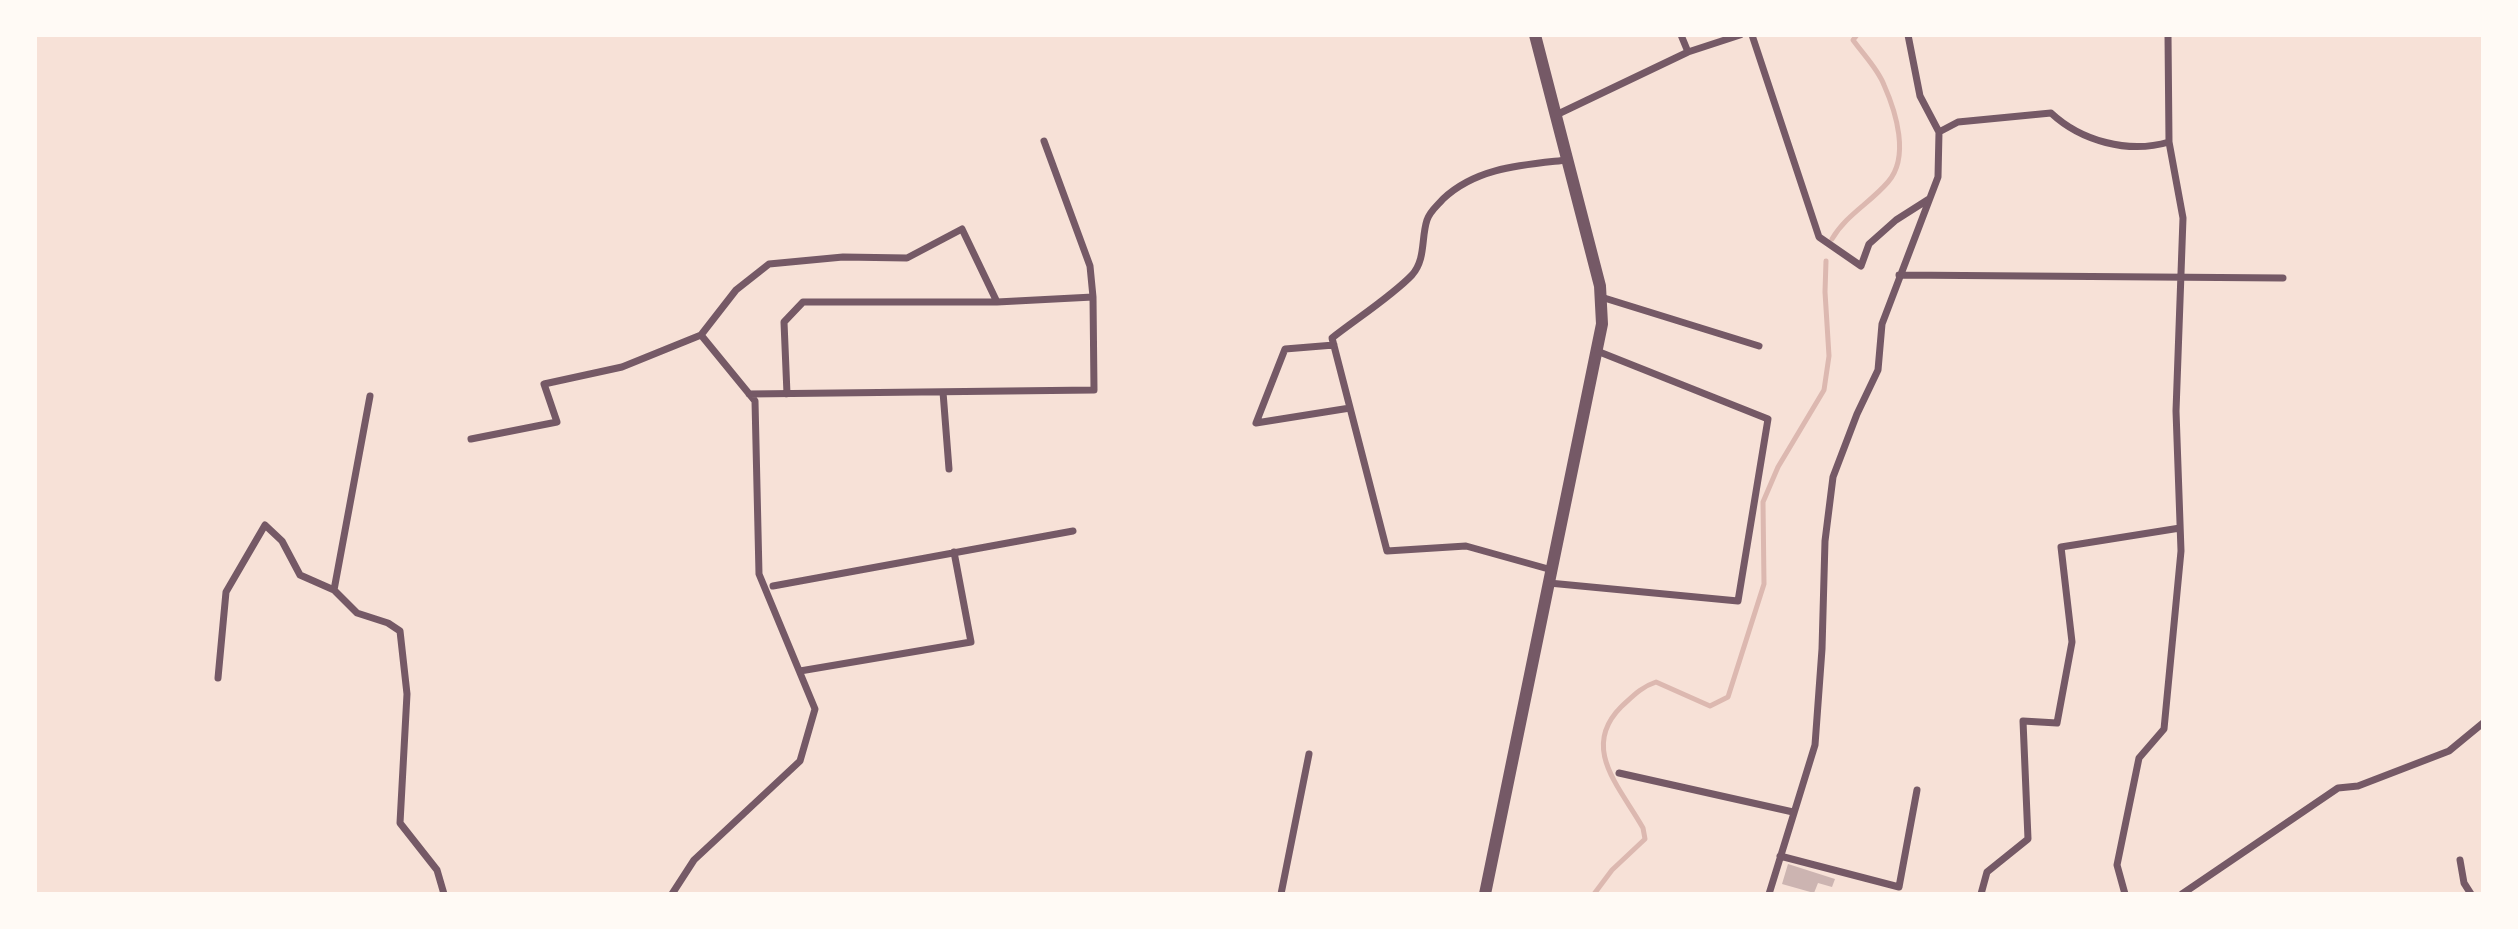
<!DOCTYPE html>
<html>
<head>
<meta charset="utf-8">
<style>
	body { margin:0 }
	#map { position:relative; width:2518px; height:929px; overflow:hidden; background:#f7e1d7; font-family:"Roboto Condensed",sans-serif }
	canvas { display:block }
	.frame { position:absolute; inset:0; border:37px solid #fffaf5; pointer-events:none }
</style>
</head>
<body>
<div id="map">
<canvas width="2518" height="929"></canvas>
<div class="frame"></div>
</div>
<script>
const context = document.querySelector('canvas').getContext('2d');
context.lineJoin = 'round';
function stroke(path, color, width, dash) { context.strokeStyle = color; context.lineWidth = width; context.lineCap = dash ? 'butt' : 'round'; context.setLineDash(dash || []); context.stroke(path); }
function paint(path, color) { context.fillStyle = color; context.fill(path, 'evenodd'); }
const stream = new Path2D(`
	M 1832,239 C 1846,215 1870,203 1888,182 C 1910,157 1896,112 1884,85 C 1878,69 1863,54 1853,40 L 1857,35
	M 1594,894 L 1612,870 L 1645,839 L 1643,828 C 1620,787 1580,748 1621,707 C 1633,696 1641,687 1656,682 L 1710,706 L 1728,697 L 1764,584 L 1763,502 L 1778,467 L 1824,390 L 1829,356 L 1825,292 L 1826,261`);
const building = new Path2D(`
	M 1788,864 L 1835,879 L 1832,887 L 1818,883 L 1814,893 L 1782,884 Z`);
const minor = new Path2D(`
	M 1681,35 L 1688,52
	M 1752,35 L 1819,237 L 1861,266 L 1869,244 L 1896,220 L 1929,199
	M 1556,115 L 1688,52 L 1740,35
	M 1939,132 L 1958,122 L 2051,113 C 2081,141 2128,154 2169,142
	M 1044,141 L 1090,266 L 1093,297
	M 1899,275 L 2283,278
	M 1601,297 L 1759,346
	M 701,335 L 736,290 L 769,264 L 843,257 L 907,258 L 962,229 L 997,302 L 1093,297 L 1094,390 L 749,394
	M 1334,345 L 1285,349 L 1256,423 L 1350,408
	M 943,392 L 949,469
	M 787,394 L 784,322 L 803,302 L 997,302
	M 370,396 L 334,590 L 357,613 L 388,623 L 400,631 L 407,694 L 400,823 L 437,870 L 444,894
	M 471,439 L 557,422 L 544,384 L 622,367 L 701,335 L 755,401 L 759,574 L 815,709 L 800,761 L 694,860 L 672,894
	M 1552,570 L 1466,546 L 1387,551 L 1332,338 C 1356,319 1392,296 1412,275 C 1426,259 1421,238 1427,220 C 1430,211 1437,206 1443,199 C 1477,167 1523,165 1567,160
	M 1549,583 L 1738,601 L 1768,419 L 1597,351
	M 773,586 L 1073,531
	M 800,671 L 971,642 L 954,552
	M 218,678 L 226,592 L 265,525 L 282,541 L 300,575 L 334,590
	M 1619,773 L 1793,812
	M 1780,856 L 1899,887 L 1917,790
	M 2460,860 L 2464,883 L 2471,894
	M 1281,894 L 1309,754
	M 1769,894 L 1815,745 L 1822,649 L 1825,541 L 1833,477 L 1857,414 L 1878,370 L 1882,324 L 1938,177 L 1939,132 L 1920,96 L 1908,35
	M 1981,894 L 1987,872 L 2028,839 L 2023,721 L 2057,723 L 2072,642 L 2061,547 L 2180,528
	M 2125,894 L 2117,865 L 2139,758 L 2164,729 L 2181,551 L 2176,411 L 2183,218 L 2169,142 L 2168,35
	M 2182,894 L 2338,788 L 2358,786 L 2449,751 L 2483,723`);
const tertiary = new Path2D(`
	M 1485,894 L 1602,324 L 1600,286 L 1535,35`);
stroke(stream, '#dcb8b0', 5);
paint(building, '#ccb4b1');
stroke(minor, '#755966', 7);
stroke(tertiary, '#755966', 12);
</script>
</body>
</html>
